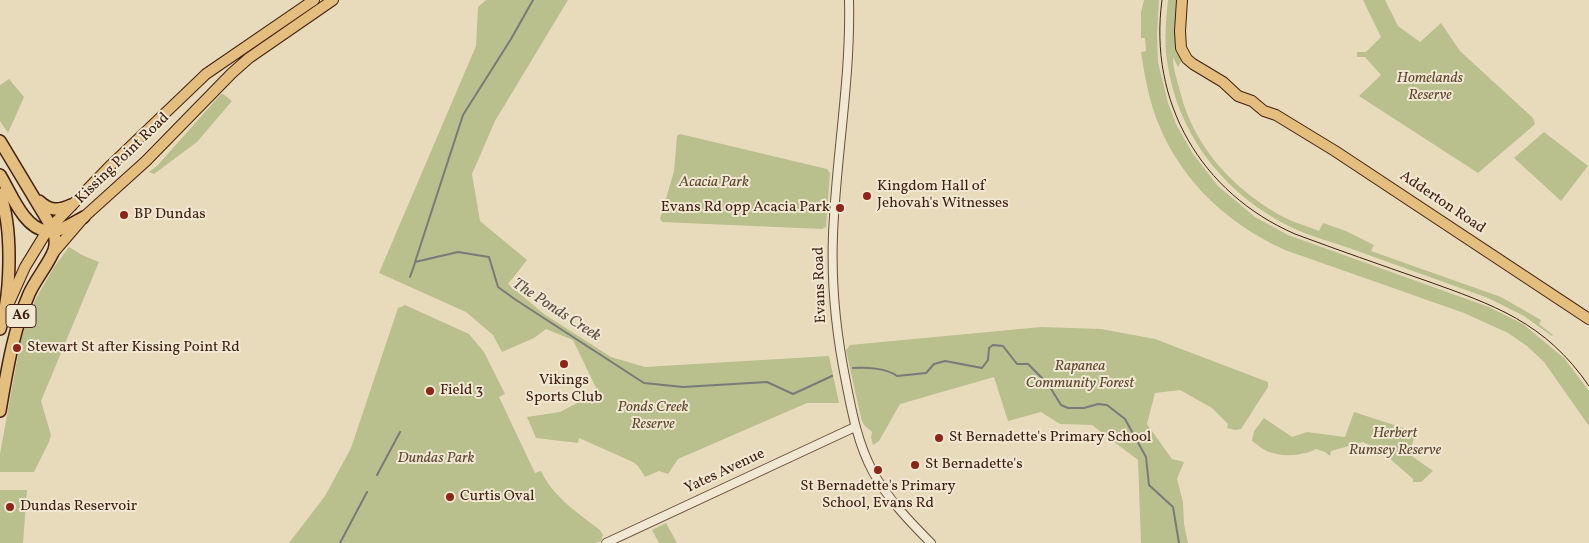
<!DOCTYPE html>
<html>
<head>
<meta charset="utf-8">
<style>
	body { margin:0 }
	canvas { display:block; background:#e8dbbc }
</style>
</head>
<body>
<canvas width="1589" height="543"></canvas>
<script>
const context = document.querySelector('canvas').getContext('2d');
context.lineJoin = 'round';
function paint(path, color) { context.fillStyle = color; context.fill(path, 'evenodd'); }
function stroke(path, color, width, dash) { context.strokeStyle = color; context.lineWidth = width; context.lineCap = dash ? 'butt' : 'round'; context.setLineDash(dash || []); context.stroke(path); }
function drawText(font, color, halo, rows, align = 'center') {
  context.font = font + ' Vollkorn,serif'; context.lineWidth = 4; context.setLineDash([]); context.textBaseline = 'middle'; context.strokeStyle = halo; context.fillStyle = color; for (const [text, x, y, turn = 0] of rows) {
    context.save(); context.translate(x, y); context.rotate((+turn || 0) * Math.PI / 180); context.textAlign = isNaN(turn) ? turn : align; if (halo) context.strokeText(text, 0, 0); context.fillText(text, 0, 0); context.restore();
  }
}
const green = new Path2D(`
	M 486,0 L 568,0 L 495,121 L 472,174 L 480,221 L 527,260 L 508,284 L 544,314 L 611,357 L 645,367 L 829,356 L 839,403 L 807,403 L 678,459 L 668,474 L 659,471 L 645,477 L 638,466 L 633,462 L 579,438 L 578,443 L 536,438 L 527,417 L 560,412 L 598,392 L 573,340 L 546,329 L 534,338 L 502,352 L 493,335 L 466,312 L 379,273 L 476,46 L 478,7 Z
	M 1144,0 L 1159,0 L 1157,35 L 1158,62 L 1168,103 L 1176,124 L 1193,154 L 1218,186 L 1255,217 L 1288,235 L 1489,307 L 1523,324 L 1564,358 L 1589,391 L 1589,426 L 1544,362 L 1527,346 L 1508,333 L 1464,313 L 1285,250 C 1223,222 1174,174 1153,109 C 1147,90 1144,71 1141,52 L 1146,51 L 1145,38 L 1141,38 L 1141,12 Z
	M 1168,0 L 1178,0 C 1175,20 1171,41 1182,60 L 1178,67 L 1173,57 C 1173,70 1178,82 1181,95 C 1195,147 1231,186 1276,213 C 1289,221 1304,225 1319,231 L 1323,223 L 1346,231 L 1374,245 L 1371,251 L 1501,297 L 1541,320 L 1539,324 L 1553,335 L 1552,336 L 1524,316 L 1488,298 C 1442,281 1395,265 1349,248 C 1326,240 1302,234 1281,222 C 1219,188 1177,131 1167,61 C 1164,41 1166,20 1168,0 Z
	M 1363,0 L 1385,0 L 1398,26 L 1420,42 L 1441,23 L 1460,51 L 1533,118 L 1535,124 L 1533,126 L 1478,173 L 1359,96 L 1381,75 L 1365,57 L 1357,57 L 1357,52 L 1366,52 L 1381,37 Z
	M 9,79 L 24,97 L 8,133 L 0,121 L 0,85 Z
	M 221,94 L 223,94 L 232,101 L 197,142 L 154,174 L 149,172 L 157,166 Z
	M 1544,132 L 1588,166 L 1561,201 L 1514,158 Z
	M 680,134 L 827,169 L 830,173 L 826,227 L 822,229 L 662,222 L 660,219 L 674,171 L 677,136 Z
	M 69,247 L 82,255 L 99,262 L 41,401 L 51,435 L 49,442 L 34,472 L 0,472 L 0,454 L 21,338 L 35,300 L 54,267 Z
	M 405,305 L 469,334 L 484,352 L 505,394 L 499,397 L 535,473 L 541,471 C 553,497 578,513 600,530 L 603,535 L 601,541 L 596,543 L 289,543 L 325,496 L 351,448 L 398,308 Z
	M 1041,327 L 1101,329 L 1155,339 L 1268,382 L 1268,387 L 1241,429 L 1235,430 L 1227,428 L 1228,424 L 1212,408 L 1180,390 L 1155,393 L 1147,424 L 1172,459 L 1184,462 L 1177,479 L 1183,502 L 1184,524 L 1188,543 L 1141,543 L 1138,460 L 1092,425 L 1060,424 L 1041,412 L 1008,421 L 994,377 L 900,404 L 879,441 L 873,445 L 871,437 L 872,432 L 864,425 L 861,418 L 846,350 L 850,345 Z
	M 1354,412 L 1416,432 L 1409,454 L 1433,471 L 1421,482 L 1413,482 L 1413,479 L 1380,450 L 1363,442 L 1331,451 L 1330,456 L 1325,452 L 1316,449 C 1303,456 1283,457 1269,452 C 1263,450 1257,444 1252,441 L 1254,431 L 1264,418 L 1292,437 L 1307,432 L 1345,437 Z
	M 0,490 L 27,490 L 23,543 L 0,543 Z
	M 666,523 L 677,543 L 659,543 L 652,530 Z`);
const stream = new Path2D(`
	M 533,0 L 511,39 L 463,115 L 415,262 L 458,252 L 489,257 L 498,287 L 516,300 L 644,383 L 683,387 L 767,382 L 793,394 L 832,376
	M 410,277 L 415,263
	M 853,368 C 865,367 887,368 897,376 L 926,373 L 934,364 L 945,361 L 982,368 L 988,360 L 989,348 L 993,345 L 1003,346 L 1017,364 L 1028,364 L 1048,384 L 1061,405 L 1068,408 L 1084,408 L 1098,404 L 1107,405 L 1125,419 L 1146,457 L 1149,485 L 1173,507 L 1179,543
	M 377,475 L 400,432
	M 340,543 L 367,492`);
const minor = new Path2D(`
	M 849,0 C 851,79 836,156 833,235 C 831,285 836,333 846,382 C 852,413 858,444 873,472 C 888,499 910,522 931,543
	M 606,543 L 855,427`);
const major = new Path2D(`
	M 1182,0 L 1180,31 L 1181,48 L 1187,59 L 1193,64 L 1223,82 L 1238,96 L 1252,101 L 1264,111 L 1276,115 L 1335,151 L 1589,319
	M 54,252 L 84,217 L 146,161 L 232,73 L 249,58 L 333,0
	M 8,305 L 25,267 L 47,231 L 111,165 L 206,74 L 314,0`);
const highway = new Path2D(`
	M 0,141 L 48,221 C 54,230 57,240 54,250 C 50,262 35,280 29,294 C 13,331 7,371 0,411
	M 0,175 C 11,193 24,229 47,231 C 59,233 73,223 84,217
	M 0,194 C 13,228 11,295 0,329
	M 39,201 C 50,211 58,211 71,205`);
const tram = new Path2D(`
	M 1162,0 C 1148,102 1201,193 1295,234 C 1338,250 1381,265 1424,280 C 1494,305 1545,322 1589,386`);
const markers = [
	[867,196,5,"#8f2418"],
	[840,208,5,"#8f2418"],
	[124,215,5,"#8f2418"],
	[17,348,5,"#8f2418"],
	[564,364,5,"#8f2418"],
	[430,391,5,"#8f2418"],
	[939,438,5,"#8f2418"],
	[915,465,5,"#8f2418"],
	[878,470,5,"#8f2418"],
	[450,497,5,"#8f2418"],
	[10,507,5,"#8f2418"]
];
const shields = [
	[21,316,30]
];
const shieldNames = [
	["A6",21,316]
];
const parkNames = [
	["Homelands",1430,79],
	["Reserve",1430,96],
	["Acacia Park",714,183],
	["Rapanea",1080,367],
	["Community Forest",1080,384],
	["Ponds Creek",653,408],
	["Reserve",653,425],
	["Herbert",1395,434],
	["Rumsey Reserve",1395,451],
	["Dundas Park",436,459]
];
const streetNames = [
	["Kissing Point Road",123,159,-44],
	["Adderton Road",1442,203,34],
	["Evans Road",821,285,-92],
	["Yates Avenue",725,472,-25]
];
const poiNames = [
	["Kingdom Hall of",877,187],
	["Jehovah's Witnesses",877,204],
	["Evans Rd opp Acacia Park",830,208,"right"],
	["BP Dundas",134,215],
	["Stewart St after Kissing Point Rd",27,348],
	["Vikings",564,381,"center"],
	["Sports Club",564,398,"center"],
	["Field 3",440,391],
	["St Bernadette's Primary School",949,438],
	["St Bernadette's",925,465],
	["St Bernadette's Primary",878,487,"center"],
	["School, Evans Rd",878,504,"center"],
	["Curtis Oval",460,497],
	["Dundas Reservoir",20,507]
];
const waterNames = [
	["The Ponds Creek",556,311,33]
];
paint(green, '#babf8e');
stroke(stream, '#787b78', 2);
stroke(minor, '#6b4f3c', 10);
stroke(major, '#412011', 12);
stroke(highway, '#412011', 14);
stroke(minor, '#f0e8d3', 8);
stroke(major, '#e4be7e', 10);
stroke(highway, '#e4be7e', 11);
stroke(tram, '#412011', 1);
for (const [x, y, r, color] of markers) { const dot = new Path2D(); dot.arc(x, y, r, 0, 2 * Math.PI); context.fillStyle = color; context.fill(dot); stroke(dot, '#f0e8d3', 2); }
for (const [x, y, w] of shields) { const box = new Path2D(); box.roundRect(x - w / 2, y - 11.5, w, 23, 4); context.fillStyle = '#f0e8d3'; context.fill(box); stroke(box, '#412011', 1); }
drawText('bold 14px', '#412011', null, shieldNames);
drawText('italic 15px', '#5f4830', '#f0e8d3', parkNames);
drawText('15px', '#412011', '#f0e8d3', streetNames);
drawText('15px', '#412011', '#f0e8d3', poiNames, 'left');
drawText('italic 16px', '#5c4e44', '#f0e8d3', waterNames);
</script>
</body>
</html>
